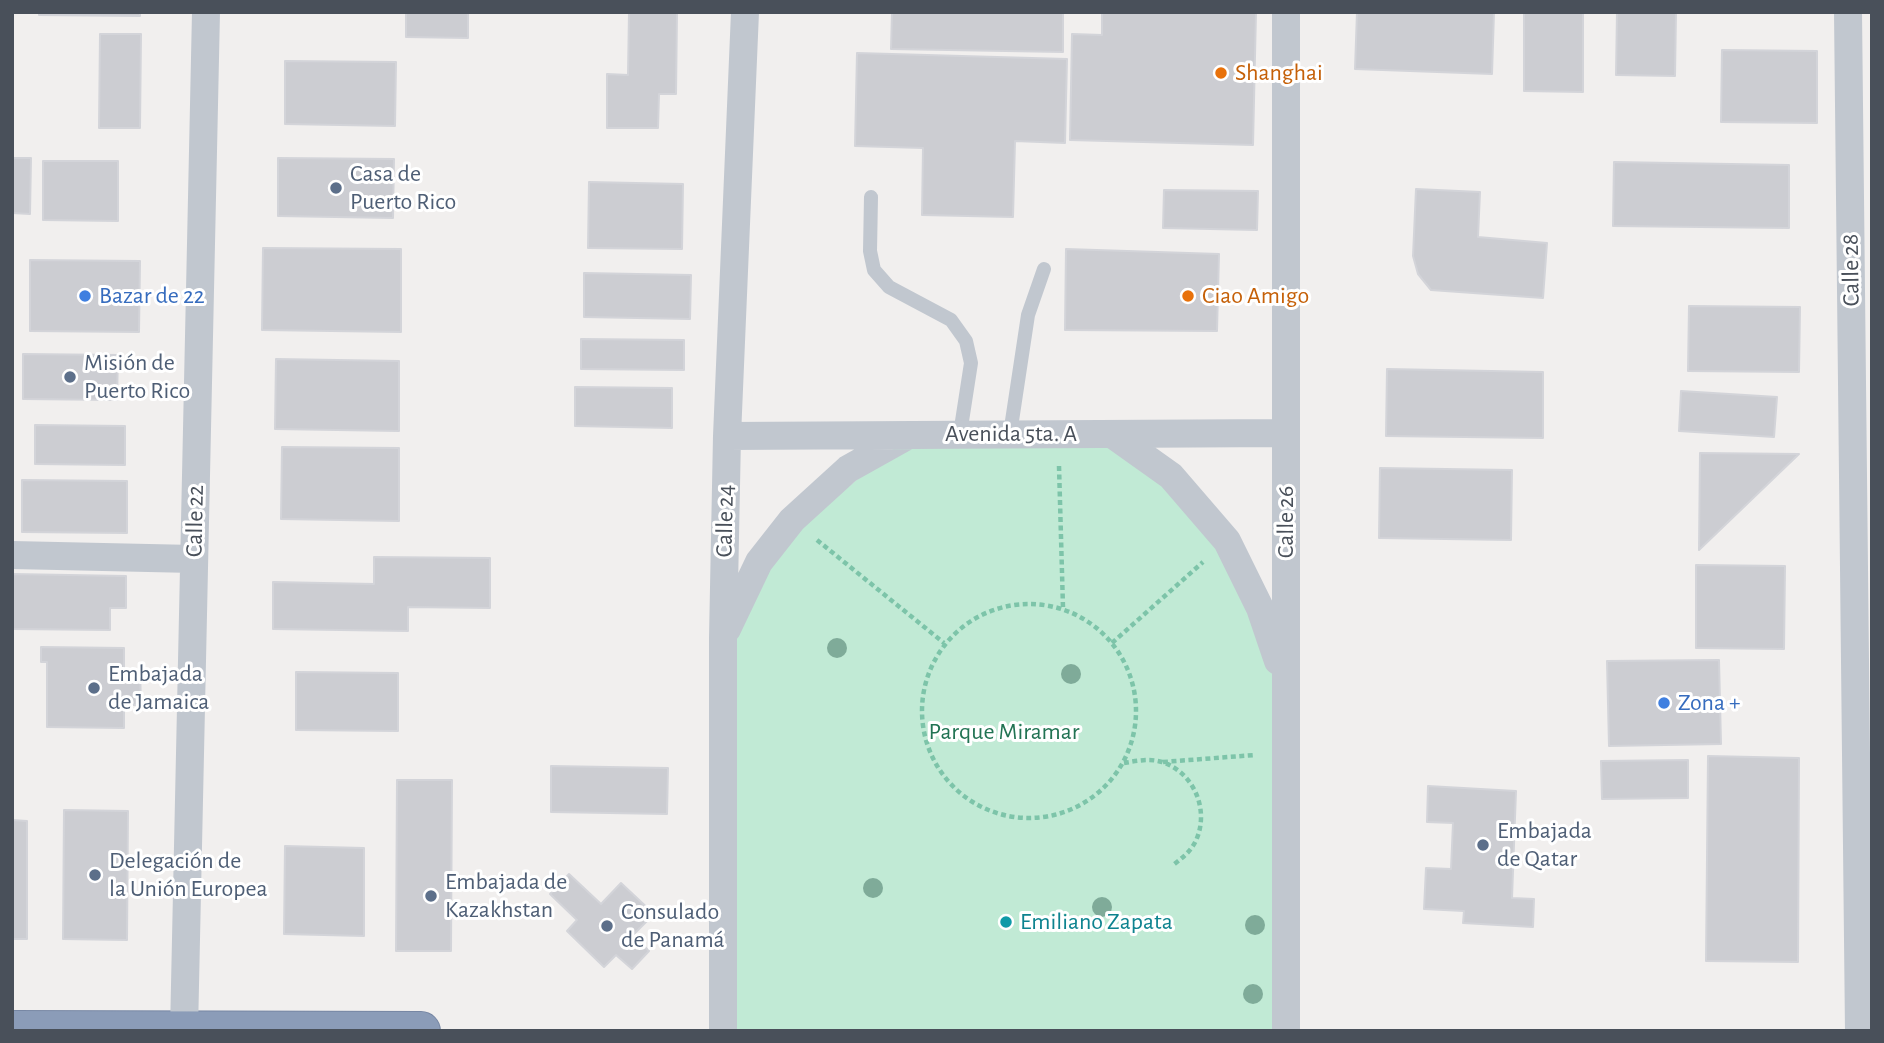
<!DOCTYPE html>
<html>
<head>
<meta charset="utf-8">
<style>
	body { margin:0 }
	#map { position:relative; width:1884px; height:1043px; overflow:hidden; background:#f1efee; font-family:"Alegreya Sans",sans-serif }
	canvas { display:block }
	.frame { position:absolute; inset:0; border:14px solid #49505a; pointer-events:none }
</style>
</head>
<body>
<div id="map">
<canvas width="1884" height="1043"></canvas>
<div class="frame"></div>
</div>
<script>
const context = document.querySelector('canvas').getContext('2d');
context.lineJoin = 'round';
function paint(path, color) { context.fillStyle = color; context.fill(path, 'evenodd'); }
function stroke(path, color, width, dash) { context.strokeStyle = color; context.lineWidth = width; context.lineCap = dash ? 'butt' : 'round'; context.setLineDash(dash || []); context.stroke(path); }
function drawText(font, color, halo, rows, align = 'center') {
  context.font = font + ' "Alegreya Sans",sans-serif'; context.lineWidth = 6; context.setLineDash([]); context.textBaseline = 'middle'; context.strokeStyle = halo; context.fillStyle = color; for (const [text, x, y, turn = 0] of rows) {
    context.save(); context.translate(x, y); context.rotate((+turn || 0) * Math.PI / 180); context.textAlign = isNaN(turn) ? turn : align; if (halo) context.strokeText(text, 0, 0); context.fillText(text, 0, 0); context.restore();
  }
}
const green = new Path2D(`
	M 1112,434 L 1227,541 L 1286,683 L 1286,1031 L 723,1031 L 723,638 L 759,562 L 910,435 Z`);
const building = new Path2D(`
	M 39,12 L 140,12 L 140,16 L 39,15 Z
	M 406,12 L 468,12 L 468,38 L 406,37 Z
	M 629,12 L 677,12 L 676,94 L 659,94 L 658,128 L 607,128 L 607,74 L 628,75 Z
	M 892,12 L 1063,12 L 1063,52 L 891,49 Z
	M 1102,12 L 1256,12 L 1253,145 L 1070,140 L 1072,34 L 1102,35 Z
	M 1357,12 L 1494,12 L 1492,74 L 1355,69 Z
	M 1524,12 L 1583,12 L 1583,92 L 1524,91 Z
	M 1617,12 L 1676,12 L 1675,76 L 1616,75 Z
	M 100,34 L 141,34 L 140,128 L 99,128 Z
	M 1722,50 L 1817,51 L 1817,123 L 1721,122 Z
	M 857,53 L 1067,59 L 1065,143 L 1015,141 L 1013,217 L 922,215 L 923,148 L 855,146 Z
	M 285,61 L 396,62 L 395,126 L 285,124 Z
	M 12,158 L 31,158 L 30,214 L 12,213 Z
	M 278,158 L 394,159 L 393,218 L 278,216 Z
	M 43,161 L 118,161 L 118,221 L 43,220 Z
	M 1614,162 L 1789,165 L 1789,228 L 1613,226 Z
	M 589,182 L 683,184 L 682,249 L 588,248 Z
	M 1416,189 L 1480,192 L 1478,237 L 1547,243 L 1543,298 L 1431,290 L 1418,274 L 1413,256 Z
	M 1164,190 L 1258,191 L 1257,230 L 1163,228 Z
	M 263,248 L 401,249 L 401,332 L 262,330 Z
	M 1066,249 L 1219,254 L 1217,331 L 1065,330 Z
	M 30,260 L 140,261 L 139,332 L 30,331 Z
	M 584,273 L 691,275 L 690,319 L 584,317 Z
	M 1689,306 L 1800,307 L 1799,372 L 1688,371 Z
	M 581,339 L 684,340 L 684,370 L 581,369 Z
	M 23,354 L 118,355 L 117,400 L 23,399 Z
	M 276,359 L 399,361 L 399,431 L 275,429 Z
	M 1387,369 L 1543,372 L 1543,438 L 1386,436 Z
	M 575,387 L 672,388 L 672,428 L 575,426 Z
	M 1681,391 L 1777,397 L 1774,437 L 1679,431 Z
	M 35,425 L 125,426 L 125,465 L 35,464 Z
	M 282,447 L 399,448 L 399,521 L 281,519 Z
	M 1700,453 L 1799,454 L 1699,550 Z
	M 1380,468 L 1512,470 L 1511,540 L 1379,538 Z
	M 22,480 L 127,481 L 127,533 L 22,532 Z
	M 374,557 L 490,558 L 490,608 L 408,607 L 408,631 L 273,629 L 273,582 L 374,584 Z
	M 1696,565 L 1785,566 L 1784,649 L 1696,648 Z
	M 12,574 L 126,576 L 126,608 L 110,608 L 110,630 L 12,629 Z
	M 41,647 L 124,648 L 124,671 L 140,670 L 141,705 L 124,705 L 124,728 L 47,727 L 47,662 L 41,662 Z
	M 1719,660 L 1721,744 L 1609,746 L 1607,661 Z
	M 296,672 L 398,673 L 398,731 L 296,730 Z
	M 1708,756 L 1799,758 L 1798,962 L 1706,961 Z
	M 1688,760 L 1688,798 L 1602,799 L 1601,761 Z
	M 551,766 L 668,768 L 667,814 L 551,812 Z
	M 397,780 L 452,780 L 451,951 L 396,951 Z
	M 1428,786 L 1516,791 L 1512,898 L 1534,899 L 1533,927 L 1463,923 L 1464,911 L 1424,909 L 1426,868 L 1451,869 L 1453,823 L 1427,822 Z
	M 64,810 L 128,811 L 127,940 L 63,939 Z
	M 12,820 L 27,821 L 27,939 L 12,939 Z
	M 285,846 L 364,848 L 364,936 L 284,934 Z
	M 569,874 L 601,904 L 621,883 L 654,914 L 633,935 L 649,951 L 632,969 L 616,955 L 604,967 L 567,931 L 577,920 L 550,894 Z`);
const path = new Path2D(`
	M 1059,466 L 1063,608
	M 817,540 L 944,643
	M922 711a107 107 0 1 1 214 0a107 107 0 1 1-214 0Z
	M 1112,643 L 1203,562
	M 1163,762 L 1255,755
	M 1124,763 C 1136,761 1149,758 1162,762 C 1193,772 1209,808 1197,838 C 1192,851 1182,858 1172,866`);
const lane = new Path2D(`
	M 871,197 L 870,251 L 874,270 L 889,287 L 951,320 L 966,341 L 971,363 L 960,434
	M 1010,434 L 1028,315 L 1044,269`);
const street = new Path2D(`
	M 1848,12 L 1859,1031
	M 1112,434 L 1171,476 L 1227,541 L 1260,608 L 1278,661
	M 727,436 L 1286,433
	M 12,555 L 194,559
	M 727,629 L 759,562 L 792,520 L 848,469 L 907,436
	M 184,1031 L 206,12
	M 723,1031 L 723,638 L 727,436 L 745,12
	M 1286,1031 L 1286,12`);
const highway = new Path2D(`
	M 12,1030 L 421,1031`);
const trees = [
	[837,648],
	[1071,674],
	[873,888],
	[1102,907],
	[1255,925],
	[1253,994]
];
const markers = [
	[1221,73,7,"#e8710a"],
	[336,188,7,"#5c6f8a"],
	[85,296,7,"#3f7fe0"],
	[1188,296,7,"#e8710a"],
	[70,377,7,"#5c6f8a"],
	[94,688,7,"#5c6f8a"],
	[1664,703,7,"#3f7fe0"],
	[1483,845,7,"#5c6f8a"],
	[95,875,7,"#5c6f8a"],
	[431,896,7,"#5c6f8a"],
	[1006,922,7,"#0f9aa8"],
	[607,926,7,"#5c6f8a"]
];
const foodNames = [
	["Shanghai",1235,73],
	["Ciao Amigo",1202,296]
];
const serviceNames = [
	["Casa de",350,174],
	["Puerto Rico",350,202],
	["Misión de",84,363],
	["Puerto Rico",84,391],
	["Embajada",108,674],
	["de Jamaica",108,702],
	["Embajada",1497,831],
	["de Qatar",1497,859],
	["Delegación de",109,861],
	["la Unión Europea",109,889],
	["Embajada de",445,882],
	["Kazakhstan",445,910],
	["Consulado",621,912],
	["de Panamá",621,940]
];
const streetNames = [
	["Calle 28",1851,270,-91],
	["Avenida 5ta. A",1011,434],
	["Calle 22",195,521,-89],
	["Calle 24",725,521,-89],
	["Calle 26",1286,522,-90]
];
const shopNames = [
	["Bazar de 22",99,296],
	["Zona +",1678,703]
];
const parkNames = [
	["Parque Miramar",1004,732]
];
const cultureNames = [
	["Emiliano Zapata",1020,922]
];
paint(green, '#c1ead5');
paint(building, '#cccdd2');
stroke(building, '#d3d4d9', 2);
stroke(highway, '#7787a4', 40);
stroke(path, '#7dc4a9', 4.5, [5, 3.5]);
stroke(lane, '#c1c7cf', 14);
stroke(street, '#c1c7cf', 28);
stroke(highway, '#8b9cb8', 38);
context.fillStyle = '#7fab99';
for (const [x, y] of trees) { context.beginPath(); context.arc(x, y, 10, 0, 2 * Math.PI); context.fill(); }
for (const [x, y, r, color] of markers) { const dot = new Path2D(); dot.arc(x, y, r, 0, 2 * Math.PI); context.fillStyle = color; context.fill(dot); stroke(dot, '#fff', 2.5); }
drawText('24px', '#c56008', '#fff', foodNames, 'left');
drawText('24px', '#4e5e75', '#fff', serviceNames, 'left');
drawText('24px', '#49505a', '#fff', streetNames);
drawText('24px', '#366cbe', '#fff', shopNames, 'left');
drawText('24px', '#217353', '#fff', parkNames);
drawText('24px', '#0d838f', '#fff', cultureNames, 'left');
</script>
</body>
</html>
